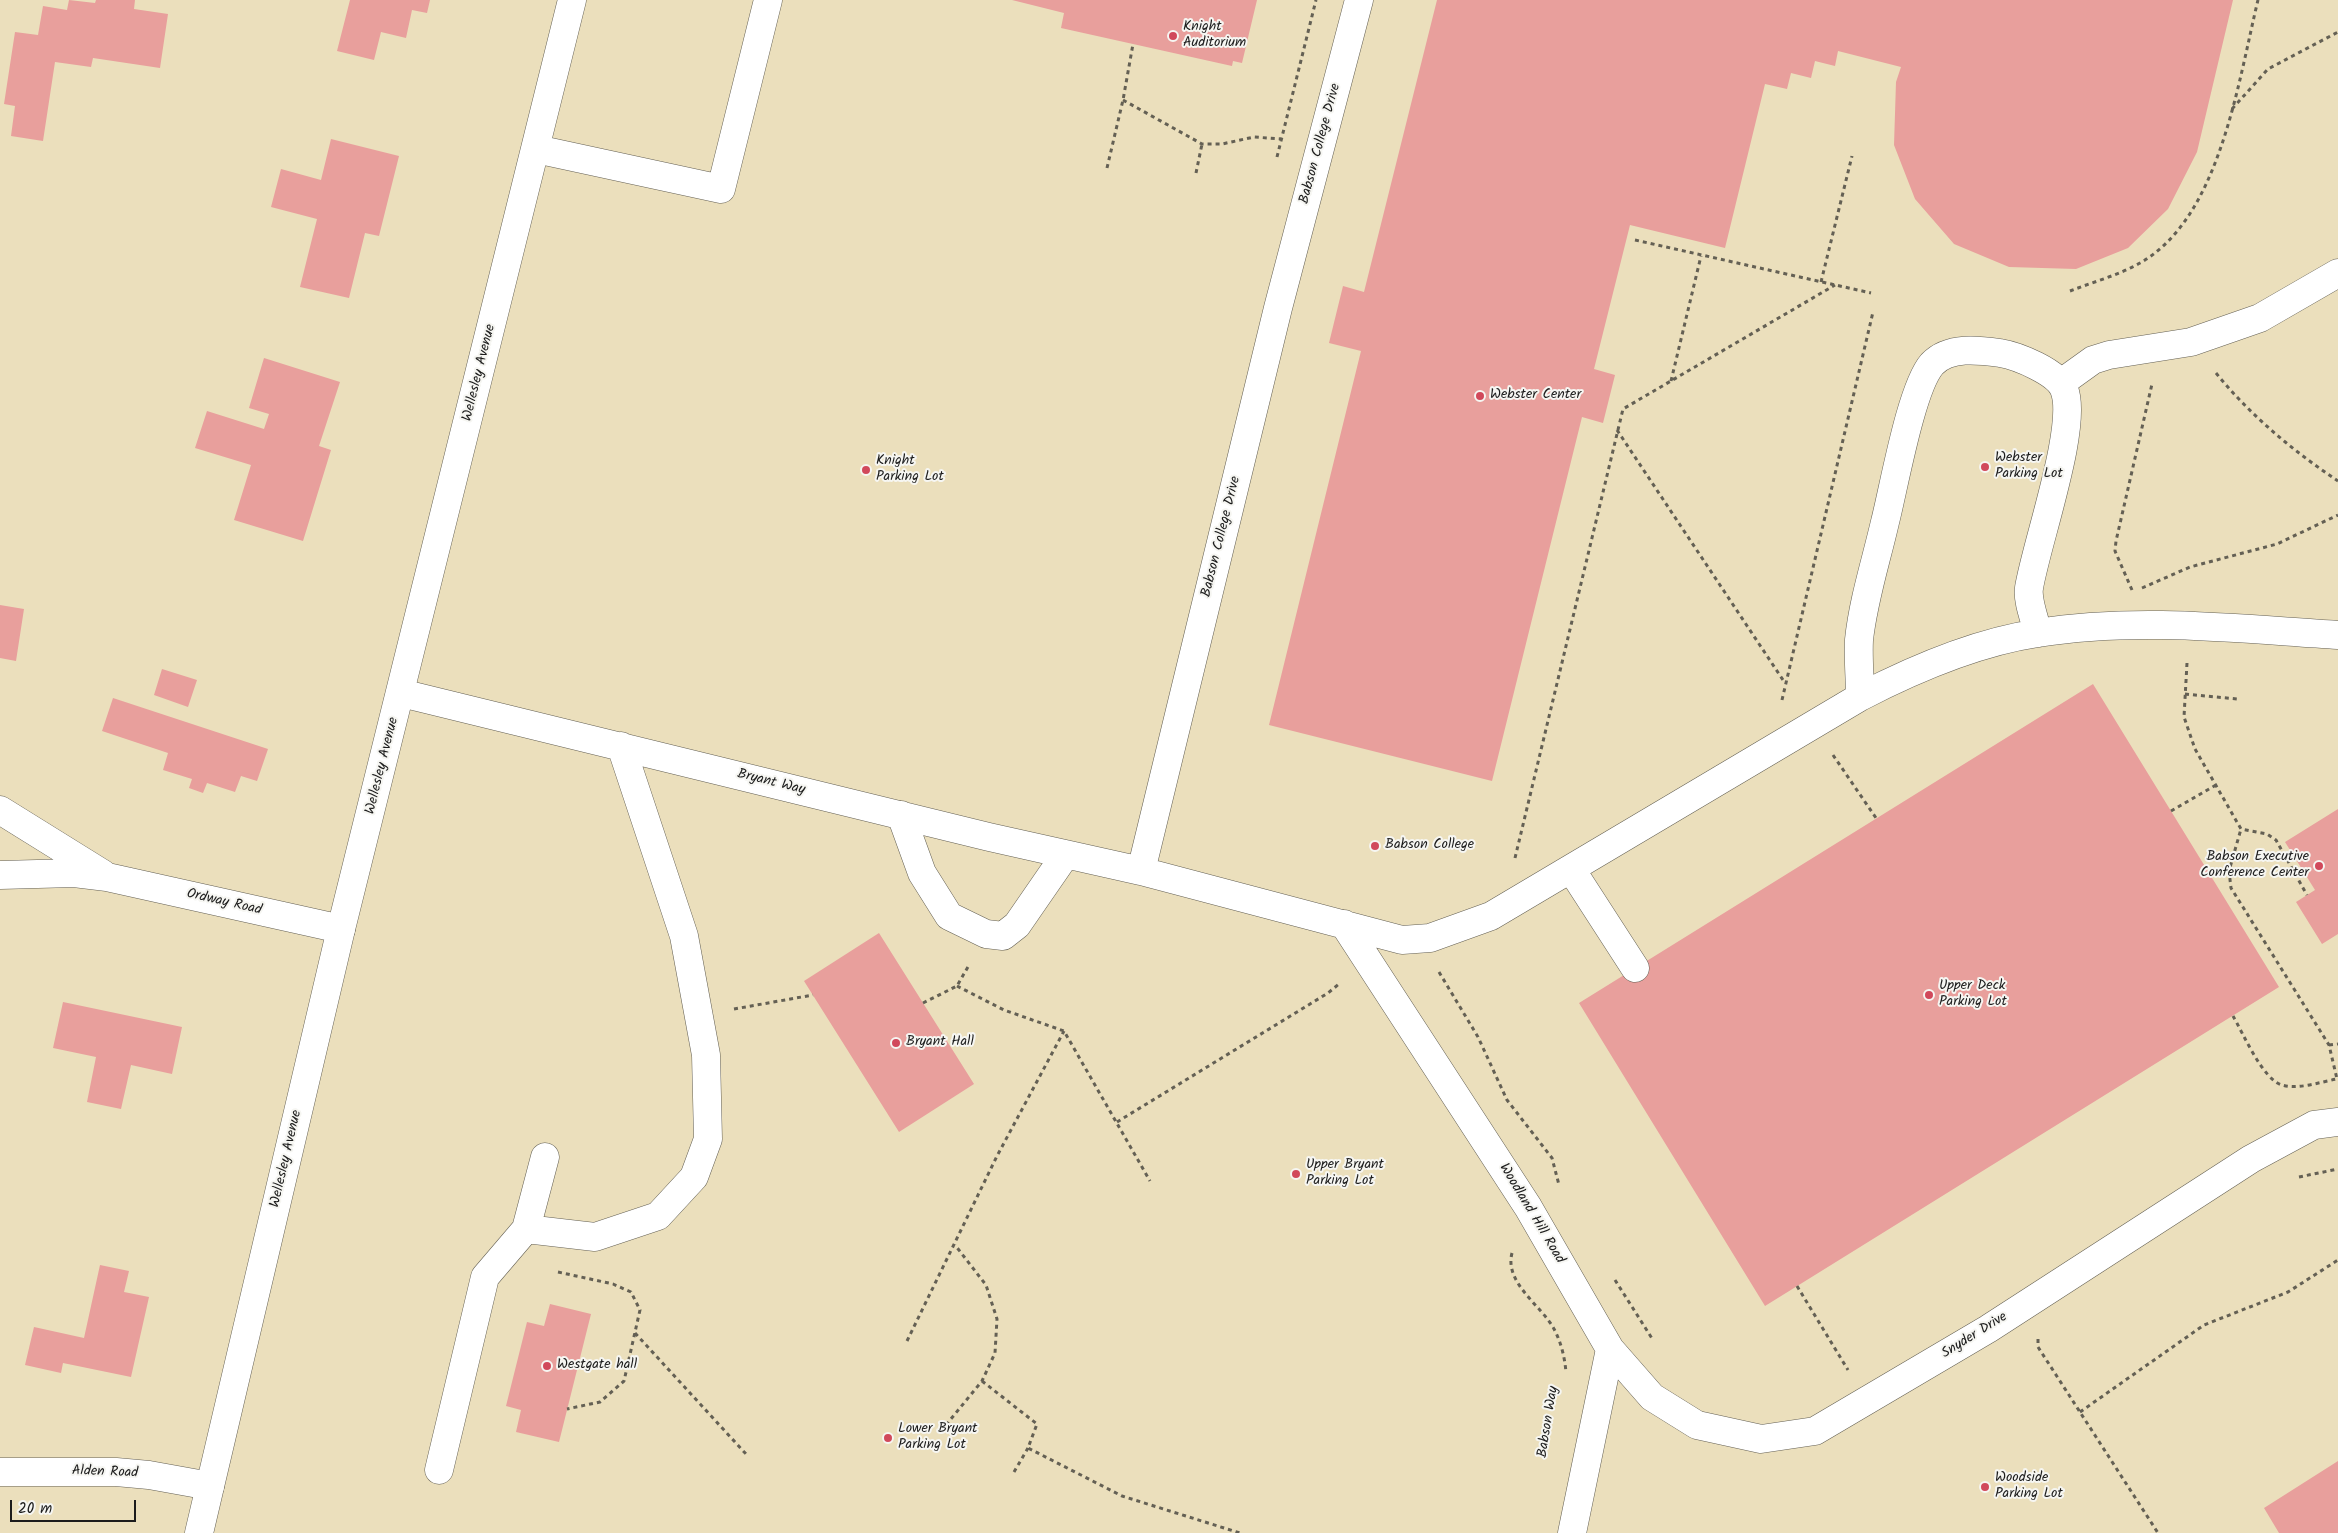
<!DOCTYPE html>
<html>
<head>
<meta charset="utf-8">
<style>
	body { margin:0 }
	#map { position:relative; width:2338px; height:1533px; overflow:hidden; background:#ebdfbc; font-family:Kalam,sans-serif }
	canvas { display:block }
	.scale { position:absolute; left:10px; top:1500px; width:126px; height:22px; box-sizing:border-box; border:2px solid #1c1c1c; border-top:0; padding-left:6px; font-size:15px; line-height:18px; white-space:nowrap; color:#1c1c1c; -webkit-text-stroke:4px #f6f6f2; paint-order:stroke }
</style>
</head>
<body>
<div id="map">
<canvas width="2338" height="1533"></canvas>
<div class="scale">20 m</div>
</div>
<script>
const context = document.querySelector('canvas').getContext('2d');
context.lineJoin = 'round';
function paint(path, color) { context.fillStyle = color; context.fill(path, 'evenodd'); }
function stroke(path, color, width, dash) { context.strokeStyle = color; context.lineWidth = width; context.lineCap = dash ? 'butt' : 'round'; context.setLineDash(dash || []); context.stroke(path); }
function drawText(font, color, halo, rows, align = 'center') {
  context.font = font + ' Kalam,sans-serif'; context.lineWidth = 4; context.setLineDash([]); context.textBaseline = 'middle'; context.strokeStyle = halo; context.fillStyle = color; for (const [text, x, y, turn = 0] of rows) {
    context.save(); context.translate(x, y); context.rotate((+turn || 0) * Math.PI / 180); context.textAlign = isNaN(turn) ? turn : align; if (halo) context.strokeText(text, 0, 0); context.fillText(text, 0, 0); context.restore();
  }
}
const building = new Path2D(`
	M 69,0 L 95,3 L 96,0 L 135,0 L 134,9 L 168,14 L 160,68 L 93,58 L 91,67 L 55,62 L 43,141 L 11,136 L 15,106 L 4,104 L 15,32 L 38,35 L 43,6 L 67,10 Z
	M 350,0 L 430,0 L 427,13 L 412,10 L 406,38 L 381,32 L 374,60 L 337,51 Z
	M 1012,0 L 1257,0 L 1242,63 L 1233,61 L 1232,66 L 1061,28 L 1064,13 Z
	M 1437,0 L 2233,0 L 2197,152 L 2168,209 L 2128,248 L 2076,269 L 2009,267 L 1954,244 L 1915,199 L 1894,145 L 1896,82 L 1901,67 L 1838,51 L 1835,66 L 1815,61 L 1811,78 L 1791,73 L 1787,89 L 1765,84 L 1725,248 L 1630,225 L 1594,369 L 1615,375 L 1603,423 L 1582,417 L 1492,781 L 1269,725 L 1361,351 L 1329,343 L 1343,286 L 1364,292 Z
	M 331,139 L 399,156 L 379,236 L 365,233 L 349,298 L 300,287 L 317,219 L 271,207 L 281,169 L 321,180 Z
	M 264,358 L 340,382 L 319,446 L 331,450 L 303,541 L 234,520 L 251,465 L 195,448 L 207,411 L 264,429 L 269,414 L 249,408 Z
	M 0,605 L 24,609 L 16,661 L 0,658 Z
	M 162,669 L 197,680 L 188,707 L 154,695 Z
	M 2093,684 L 2279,987 L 1765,1306 L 1579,1003 Z
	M 113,698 L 268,749 L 257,781 L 241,776 L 235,792 L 207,783 L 203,793 L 189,788 L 192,779 L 163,770 L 168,753 L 102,731 Z
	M 2338,809 L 2338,934 L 2322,944 L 2296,902 L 2315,890 L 2285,842 Z
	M 879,933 L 974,1084 L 899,1132 L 804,981 Z
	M 63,1002 L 182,1027 L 172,1074 L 131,1065 L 121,1109 L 87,1102 L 96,1057 L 53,1048 Z
	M 100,1265 L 129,1271 L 124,1292 L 149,1297 L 131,1377 L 63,1363 L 61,1373 L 25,1365 L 34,1327 L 84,1338 Z
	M 550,1304 L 591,1314 L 559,1442 L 516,1432 L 521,1410 L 506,1406 L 527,1322 L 544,1326 Z
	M 2338,1461 L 2338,1533 L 2279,1533 L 2264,1508 Z`);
const path = new Path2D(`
	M 1123,100 L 1202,144 L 1222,144 L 1254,137 L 1282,139
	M 2232,109 L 2268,69 L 2338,32
	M 1277,157 L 1316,0
	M 1107,168 L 1123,100 L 1133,44
	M 1196,173 L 1202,144
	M 1635,240 L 1871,293
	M 1821,282 L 1852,156
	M 2070,291 C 2093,282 2119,275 2140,263 C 2220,218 2238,82 2258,0
	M 2216,373 C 2250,415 2293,451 2338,481
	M 1671,381 L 1701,256
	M 1617,430 L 1785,683
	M 2142,588 L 2190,567 L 2277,544 L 2338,515
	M 2132,590 L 2115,551 L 2116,541 L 2152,384
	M 2187,663 L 2184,717 L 2195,749 L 2241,829 L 2267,834 L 2276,840 L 2307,895
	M 2185,694 L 2237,699
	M 1782,700 L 1873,312
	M 1833,755 L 1876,818
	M 2171,811 L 2216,785
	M 1515,858 L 1623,409 L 1835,285
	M 1439,972 L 1478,1037 L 1507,1100 L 1552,1158 L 1559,1185
	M 957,986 L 1004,1010 L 1064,1031 L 1150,1181
	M 923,1003 L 957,986 L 969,965
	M 734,1009 L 813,995
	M 2233,1016 C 2243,1033 2263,1080 2282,1085 C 2298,1090 2320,1082 2337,1079 L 2329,1045 L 2231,888 L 2229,871 L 2241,829
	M 2329,1045 L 2338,1044
	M 1117,1122 L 1328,993 L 1339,984
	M 2299,1177 L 2338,1169
	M 1512,1253 C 1504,1283 1542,1306 1554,1329 C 1561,1342 1565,1358 1566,1373
	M 558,1272 L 613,1284 L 631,1292 L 640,1310 L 624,1381 L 600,1402 L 567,1409
	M 1615,1280 L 1653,1340
	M 1797,1286 L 1848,1370
	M 635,1333 L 746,1454
	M 2038,1339 L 2038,1347 L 2158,1533
	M 907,1341 L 997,1156 L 1064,1031
	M 982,1381 L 1037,1424 L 1028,1448 L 1122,1496 L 1240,1533
	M 2080,1412 L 2204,1325 L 2288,1292 L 2338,1260
	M 946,1425 L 982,1381 L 995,1353 L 997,1319 L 986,1285 L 955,1245
	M 1014,1472 L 1028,1448`);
const minor = new Path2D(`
	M 1359,0 L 1278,308 L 1141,871 L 1402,940 L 1430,938 L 1491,916 L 1860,697 C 1914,669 1978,642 2038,633 C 2137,617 2239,629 2338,635
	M 536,149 L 721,189 L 768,0
	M 2061,383 L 2093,360 L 2109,355 L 2191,342 L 2260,318 L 2338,273
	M 401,693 L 989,837 L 1141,871
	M 1860,697 C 1860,678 1858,659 1859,640 C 1863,601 1876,561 1885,522 C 1894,487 1911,388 1932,364 C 1949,346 1979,350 2000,353 C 2018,356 2057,372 2064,389 C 2079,425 2036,544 2029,588 C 2027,601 2035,620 2038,633
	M 0,810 L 103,874
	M 901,815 L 922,873 L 949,916 L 986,934 L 1003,936 L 1017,925 L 1066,854
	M 1571,869 L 1635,968
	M 0,875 L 74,873 L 107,877 L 341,929
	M 1344,924 L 1528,1207 L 1610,1349 L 1572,1533
	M 526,1229 L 595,1237 L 658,1216 L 694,1177 L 708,1139 L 706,1055 L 684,936 L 621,746
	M 1610,1349 L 1652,1397 L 1697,1425 L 1761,1439 L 1815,1431 L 1988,1329 L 2251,1159 L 2314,1125 L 2338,1122
	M 439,1470 L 485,1277 L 526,1229 L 545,1157
	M 0,1472 L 116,1472 L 149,1475 L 210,1486`);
const major = new Path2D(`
	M 199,1533 L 341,929 L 572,0`);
const markers = [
	[1173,36,5,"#d1495b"],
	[1480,396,5,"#d1495b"],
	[1985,467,5,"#d1495b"],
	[866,470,5,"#d1495b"],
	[1375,846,5,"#d1495b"],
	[2319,866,5,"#d1495b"],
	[1929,995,5,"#d1495b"],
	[896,1043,5,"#d1495b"],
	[1296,1174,5,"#d1495b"],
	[547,1366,5,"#d1495b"],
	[888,1438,5,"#d1495b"],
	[1985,1487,5,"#d1495b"]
];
const poiNames = [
	["Knight",1183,28],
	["Auditorium",1183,44],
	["Webster Center",1490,396],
	["Webster",1995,459],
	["Parking Lot",1995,475],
	["Knight",876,462],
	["Parking Lot",876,478],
	["Babson College",1385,846],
	["Babson Executive",2309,858,"right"],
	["Conference Center",2309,874,"right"],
	["Upper Deck",1939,987],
	["Parking Lot",1939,1003],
	["Bryant Hall",906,1043],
	["Upper Bryant",1306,1166],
	["Parking Lot",1306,1182],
	["Westgate hall",557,1366],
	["Lower Bryant",898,1430],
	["Parking Lot",898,1446],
	["Woodside",1995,1479],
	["Parking Lot",1995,1495]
];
const streetNames = [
	["Babson College Drive",1321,144,-75],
	["Wellesley Avenue",480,373,-76],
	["Babson College Drive",1222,537,-76],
	["Wellesley Avenue",383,766,-76],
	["Bryant Way",771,783,14],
	["Ordway Road",224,903,13],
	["Wellesley Avenue",287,1159,-77],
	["Woodland Hill Road",1531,1214,59],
	["Snyder Drive",1975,1336,-32],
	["Babson Way",1549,1422,-81],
	["Alden Road",105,1473,2]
];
paint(building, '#e89f9c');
stroke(minor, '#646054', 29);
stroke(major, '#646054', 29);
stroke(path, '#646054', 3, [4, 4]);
stroke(minor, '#fff', 28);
stroke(major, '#fff', 28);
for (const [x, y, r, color] of markers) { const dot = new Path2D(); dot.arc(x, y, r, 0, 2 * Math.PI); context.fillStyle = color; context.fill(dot); stroke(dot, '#f6f6f2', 2); }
drawText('14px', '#1c1c1c', '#f6f6f2', poiNames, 'left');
drawText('14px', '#1c1c1c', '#f6f6f2', streetNames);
</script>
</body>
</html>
